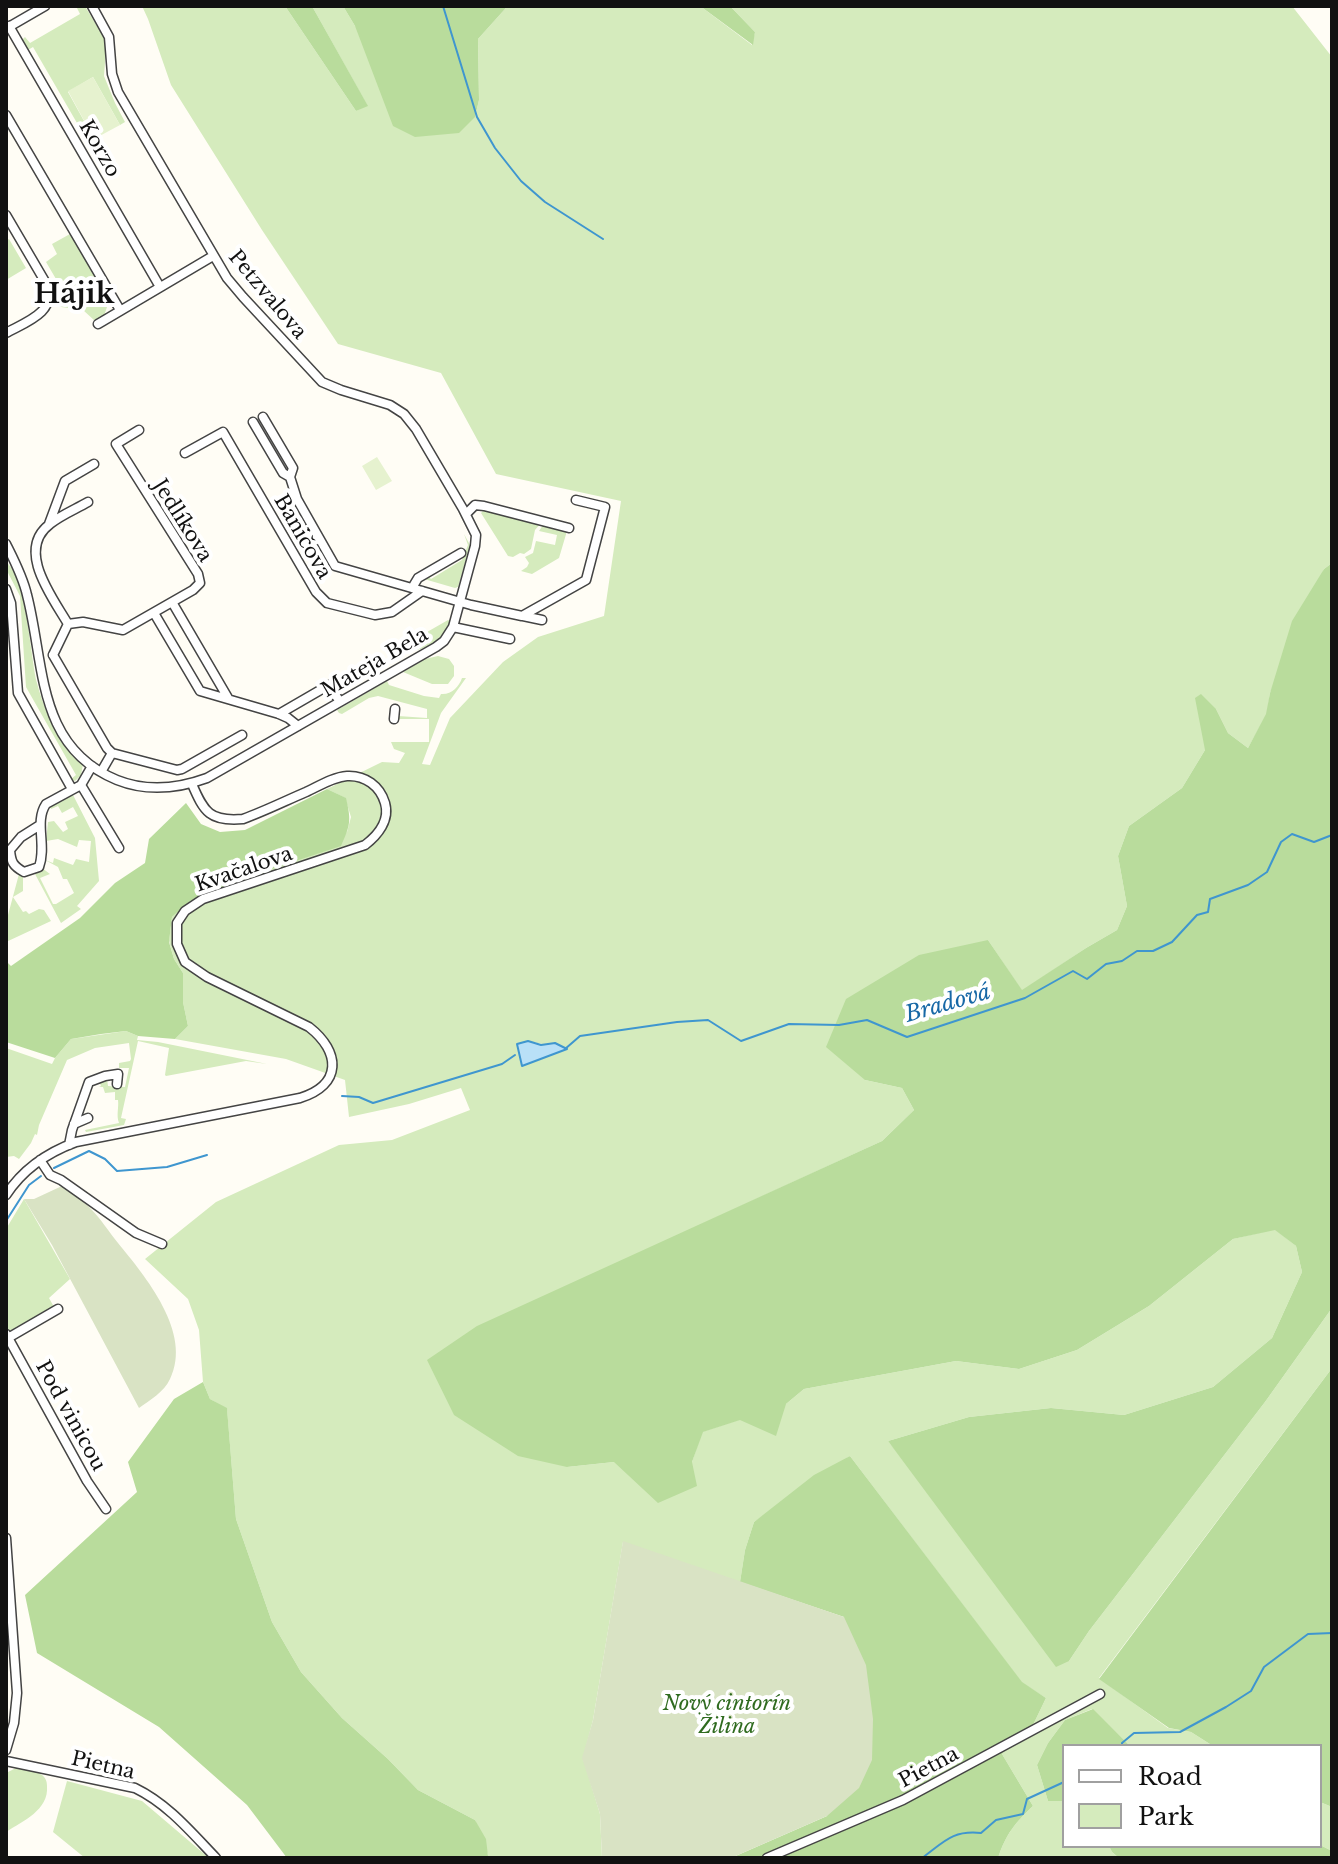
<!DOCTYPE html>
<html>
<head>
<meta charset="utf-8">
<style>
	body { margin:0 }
	#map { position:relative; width:1338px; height:1864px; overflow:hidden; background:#fffdf5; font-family:"Libre Baskerville",serif }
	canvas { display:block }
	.frame { position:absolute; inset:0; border:8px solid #111; pointer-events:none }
	.legend { position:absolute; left:1062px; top:1744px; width:260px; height:104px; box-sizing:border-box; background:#fff; border:2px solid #a0a0a0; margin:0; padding:10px 14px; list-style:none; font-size:24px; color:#111 }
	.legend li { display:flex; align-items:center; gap:16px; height:40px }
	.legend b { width:40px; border:2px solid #a0a0a0 }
</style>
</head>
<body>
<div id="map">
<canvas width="1338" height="1864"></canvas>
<div class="frame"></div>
<ul class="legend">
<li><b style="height:10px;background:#fff"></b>Road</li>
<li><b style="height:22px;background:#d5ebbd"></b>Park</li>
</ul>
</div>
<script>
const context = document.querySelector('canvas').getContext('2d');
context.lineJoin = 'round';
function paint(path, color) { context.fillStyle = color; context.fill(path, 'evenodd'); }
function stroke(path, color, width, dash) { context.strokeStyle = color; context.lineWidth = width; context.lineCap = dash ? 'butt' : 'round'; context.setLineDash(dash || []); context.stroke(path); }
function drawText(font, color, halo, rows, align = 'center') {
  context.font = font + ' "Libre Baskerville",serif'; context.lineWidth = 8; context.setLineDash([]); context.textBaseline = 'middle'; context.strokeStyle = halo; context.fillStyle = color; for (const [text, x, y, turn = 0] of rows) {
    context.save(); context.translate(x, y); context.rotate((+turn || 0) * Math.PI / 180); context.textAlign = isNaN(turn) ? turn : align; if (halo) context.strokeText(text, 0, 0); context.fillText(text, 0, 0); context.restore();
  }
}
const green = new Path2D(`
	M 76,6 L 85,6 L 104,38 L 106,49 L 104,76 L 115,103 L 125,122 L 120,125 L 93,77 L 68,92 L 94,139 L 88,142 L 33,47 L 28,50 L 22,40 L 25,37 L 30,43 L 80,14 Z
	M 142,6 L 285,6 L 356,111 L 367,105 L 312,6 L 343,6 L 355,26 L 475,117 L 479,100 L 478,39 L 505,9 L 505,6 L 700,6 L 752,45 L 755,32 L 730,6 L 1292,6 L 1332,57 L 1332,563 L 1324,569 L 1270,693 L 1267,714 L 1248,748 L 1228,733 L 1216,709 L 1205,750 L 1182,788 L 1129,826 L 1118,856 L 1127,906 L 1117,930 L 1086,948 L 1022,991 L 988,940 L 865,1080 L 902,1088 L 914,1110 L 882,1141 L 676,1236 L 567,1467 L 614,1462 L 692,1462 L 702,1432 L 786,1404 L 804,1389 L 956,1361 L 1019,1369 L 1077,1350 L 1149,1306 L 1233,1239 L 1275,1229 L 1296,1246 L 1302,1272 L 1272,1338 L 1213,1387 L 1124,1415 L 1051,1408 L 969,1417 L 888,1441 L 1069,1661 L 1089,1631 L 1265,1402 L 1332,1308 L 1332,1368 L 1099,1678 L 1168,1728 L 1191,1732 L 1213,1746 L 1130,1746 L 1092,1709 L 1065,1720 L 1048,1743 L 1037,1765 L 1048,1801 L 1064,1801 L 1064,1846 L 1109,1846 L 1112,1852 L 1119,1858 L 998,1858 C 1006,1834 1015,1823 1033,1806 L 1002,1754 L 1034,1723 L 1046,1698 L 1022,1683 L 850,1456 L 754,1522 L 745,1550 L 740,1582 L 623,1542 L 593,1720 L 583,1758 L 600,1814 L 602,1858 L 485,1858 L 488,1855 L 475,1820 L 418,1790 L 388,1759 L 342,1718 L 301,1672 L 272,1622 L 236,1519 L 227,1409 L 210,1399 L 203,1382 L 199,1330 L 188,1299 L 145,1259 L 216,1202 L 339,1145 L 392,1140 L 470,1110 L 461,1088 L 409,1104 L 349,1117 L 345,1080 L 286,1059 L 175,1039 L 188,1026 L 183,1002 L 183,973 L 174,959 L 169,941 L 172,917 L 189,901 L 253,875 L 347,832 L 351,817 L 345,798 L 327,789 L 382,762 L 399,763 L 405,753 L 394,749 L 391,742 L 429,742 L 429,719 L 398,719 L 398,716 L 427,718 L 427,709 L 378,696 L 369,698 L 342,714 L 339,713 L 337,710 L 387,681 L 389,685 L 424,696 L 439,698 L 441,694 C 451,695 459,687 462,678 L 466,678 L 441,713 L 422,764 L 430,765 L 450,718 L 503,662 L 538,637 L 604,616 L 621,501 L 496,474 L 441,373 L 338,344 L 262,230 L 171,85 L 148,19 ZM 528,1041 L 566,1049 L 522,1066 Z
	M 70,234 L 109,301 L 104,316 L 95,321 L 83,310 L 54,306 L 56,292 L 51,284 L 56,279 L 46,262 L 57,254 L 52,244 Z
	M 9,239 L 26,268 L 6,280 L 6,241 Z
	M 485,509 L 541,523 L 535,530 L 531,549 L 524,554 L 520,553 L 513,557 L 508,556 L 481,513 Z
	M 543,525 L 567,531 L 559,558 L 532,574 L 521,571 L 527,567 L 529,563 L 525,557 L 533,553 L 536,541 L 555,545 L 557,535 L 539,531 Z
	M 464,534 L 470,545 L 458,587 L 455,588 L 424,579 L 428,576 L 431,579 L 462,560 L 468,545 Z
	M 6,562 C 27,578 30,655 37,683 C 45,713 59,744 83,764 L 81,775 L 75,781 L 71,779 L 76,775 L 26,687 L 20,596 L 6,569 Z
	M 448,620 L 451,621 C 441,645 418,654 394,651 Z
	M 438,656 L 449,659 L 454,666 L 454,676 L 448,684 L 432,684 L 403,672 L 425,659 Z
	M 73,795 L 95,838 L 99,881 L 77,906 L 81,909 L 61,923 L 35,874 L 42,868 L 50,874 L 40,878 L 53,904 L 56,904 L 74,893 L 67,879 L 63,879 L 58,867 L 45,860 L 53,863 L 54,858 L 73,865 L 76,859 L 89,862 L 91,841 L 79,840 L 77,847 L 58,839 L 46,841 L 48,822 L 54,821 L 63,832 L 68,829 L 65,822 L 78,816 L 73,807 L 62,813 L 58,806 L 51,809 L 50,807 Z
	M 19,874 L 23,876 L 23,891 L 13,897 L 23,912 L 26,911 L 29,914 L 39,909 L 44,910 L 51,921 L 6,942 L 6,916 L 8,915 Z
	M 126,1031 L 138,1036 L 137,1040 L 158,1042 L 267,1064 L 246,1061 L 166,1076 L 165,1075 L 169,1048 L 138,1041 L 121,1118 L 126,1119 L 124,1125 L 86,1132 L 85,1130 L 119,1123 C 116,1115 119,1108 118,1100 L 115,1100 L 115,1092 L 105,1093 L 103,1087 L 99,1087 L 101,1086 L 99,1081 L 107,1079 L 108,1086 L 125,1087 L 129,1068 L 119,1068 L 119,1063 L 130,1061 L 131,1059 L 129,1043 L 95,1048 L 67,1060 L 39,1125 L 37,1135 L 35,1134 L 31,1143 L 19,1159 L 14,1156 L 6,1157 L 6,1048 L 52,1064 L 55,1058 L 71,1039 Z
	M 24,1199 L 70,1279 L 49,1298 L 54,1307 L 10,1333 L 6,1329 L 6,1229 Z
	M 16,1768 C 24,1770 35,1770 42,1775 C 46,1778 47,1782 47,1786 C 49,1810 23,1821 6,1832 L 6,1773 Z
	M 67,1781 L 142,1801 L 209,1858 L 85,1858 L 53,1832 Z
	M 1320,1802 L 1332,1807 L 1332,1851 L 1320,1845 Z`);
const forest = new Path2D(`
	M 285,6 L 312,6 L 368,106 L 356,111 Z
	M 343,6 L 505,6 L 505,9 L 478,39 L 479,100 L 475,117 L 459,133 L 415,137 L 393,126 L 355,26 Z
	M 700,6 L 730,6 L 755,32 L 753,45 Z
	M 1332,563 L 1332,1308 L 1265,1402 L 1089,1631 L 1069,1661 L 1056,1667 L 888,1441 L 969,1417 L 1051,1408 L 1124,1415 L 1213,1387 L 1272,1338 L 1302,1272 L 1296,1246 L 1275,1230 L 1233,1239 L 1149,1306 L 1077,1350 L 1019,1369 L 956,1361 L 804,1389 L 786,1404 L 776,1436 L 740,1420 L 703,1432 L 692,1462 L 697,1486 L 658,1503 L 614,1462 L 567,1467 L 518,1456 L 454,1415 L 427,1360 L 477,1326 L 882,1141 L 914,1110 L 902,1088 L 865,1080 L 826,1047 L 846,999 L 919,955 L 988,940 L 1022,990 L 1086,948 L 1117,930 L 1127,906 L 1118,856 L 1129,826 L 1182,788 L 1205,750 L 1195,698 L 1201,694 L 1216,709 L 1228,733 L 1248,748 L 1266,714 L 1270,693 L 1292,621 L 1324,569 Z
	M 327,789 L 346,798 C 351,820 351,824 341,846 L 253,875 L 190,901 L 172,917 L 169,942 L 174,959 L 183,973 L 183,1002 L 188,1026 L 175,1039 L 138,1036 L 126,1031 L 101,1034 L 71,1039 L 55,1058 L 6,1042 L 6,961 L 11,966 L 80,918 L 115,883 L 145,863 L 149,839 L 186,803 L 201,824 L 220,832 L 245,830 Z
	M 1332,1368 L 1332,1807 L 1320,1802 L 1320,1746 L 1213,1746 L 1191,1732 L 1169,1728 L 1099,1679 Z
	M 203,1382 L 210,1399 L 227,1408 L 236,1519 L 272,1622 L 301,1672 L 342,1718 L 388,1759 L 418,1790 L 475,1820 L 486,1839 L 488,1856 L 485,1858 L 287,1858 L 247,1805 L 159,1727 L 37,1653 L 25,1595 L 137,1492 L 128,1462 L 174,1399 Z
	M 850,1456 L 1022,1682 L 1046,1698 L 1034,1723 L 1002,1754 L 1033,1806 C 1015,1823 1006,1834 998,1858 L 731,1858 L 827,1816 L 844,1617 L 740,1582 L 745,1550 L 754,1522 L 814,1475 Z
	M 1093,1709 L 1130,1746 L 1064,1746 L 1064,1801 L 1048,1801 L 1037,1765 L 1048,1743 L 1065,1720 Z
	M 1320,1845 L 1332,1851 L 1332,1858 L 1119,1858 L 1112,1852 L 1109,1846 Z`);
const cemetery = new Path2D(`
	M 62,1186 C 72,1194 83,1200 91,1209 C 101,1219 109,1232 118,1243 C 145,1276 193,1333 170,1379 C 164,1392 150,1400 139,1408 L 52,1245 L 24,1199 L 34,1199 Z
	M 623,1541 L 844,1617 L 866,1665 L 873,1719 L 872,1760 L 859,1788 L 827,1816 L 731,1858 L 602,1858 L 600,1814 L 582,1758 L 593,1720 Z`);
const pitch = new Path2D(`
	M 93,77 L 120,125 L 94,139 L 68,91 Z
	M 377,457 L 392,481 L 376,490 L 362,466 Z`);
const water = new Path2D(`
	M 528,1041 L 541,1045 L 555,1043 L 567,1049 L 522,1066 L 517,1044 Z`);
const stream = new Path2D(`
	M 443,6 L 477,117 L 495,148 L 521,181 L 545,202 L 603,239
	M 565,1049 L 580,1036 L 677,1022 L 708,1020 L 741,1041 L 789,1024 L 839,1025 L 867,1020 L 907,1037 L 1025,998 L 1073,971 L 1087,979 L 1106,964 L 1122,961 L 1137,951 L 1153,951 L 1172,942 L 1197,915 L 1208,912 L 1210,899 L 1248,885 L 1267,872 L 1281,842 L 1292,834 L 1314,842 L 1332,835
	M 342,1096 L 359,1097 L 373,1103 L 502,1064 L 515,1055
	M 54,1168 L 89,1151 L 105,1159 L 117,1171 L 167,1167 L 207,1155
	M 6,1221 L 29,1185 L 41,1176
	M 1122,1746 L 1122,1743 L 1134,1733 L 1180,1732 L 1226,1707 L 1251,1691 L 1264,1667 L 1308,1634 L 1332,1633
	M 922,1858 C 944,1842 952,1830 981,1833 L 996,1820 L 1023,1814 L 1027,1799 L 1064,1782`);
const minor = new Path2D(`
	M 9,26 L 160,287
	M 7,28 L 45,6
	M 6,115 L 120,310
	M 6,215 L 47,285 C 57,312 26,322 6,333
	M 98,324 L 213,256
	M 263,417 L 293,468 L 290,477
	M 253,422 L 283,473 L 290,477 L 297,499 L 335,566 L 471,605 L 522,616 L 586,580 L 605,507 L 576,500
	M 185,453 L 223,432 L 316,592 L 327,603 L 375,615 L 392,612 L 422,591
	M 88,502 C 76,509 61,515 50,524 C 15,550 53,598 68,624 L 83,622 L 123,630 L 193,590 L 200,583 L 198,574 L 116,444 L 139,430
	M 466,514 L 475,505 L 484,506 L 569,528
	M 49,524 L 65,481 L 94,464
	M 6,544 C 14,560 23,577 27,595 C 45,664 36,747 117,780 C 147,792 177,789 207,778 L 436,647 L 444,641 L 453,627 L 475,546 L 476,535 L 463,509 L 416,429 L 404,414 L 390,405 L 341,390 L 322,382 L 243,297 L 227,278 L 118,92 L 112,74 L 109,37 L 92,6
	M 412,588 L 418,578 L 461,553
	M 6,589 L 11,603 L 18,693 L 72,789
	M 172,602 L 228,698
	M 154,613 L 200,691 L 279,714 L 288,718 L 298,726
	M 523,616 L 542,620
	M 453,627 L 510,639
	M 53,655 L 107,748 L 112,753 L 177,770 L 182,769 L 242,735
	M 53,655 L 68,624
	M 279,714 L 329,685 L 340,702
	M 394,719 L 395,709
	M 101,772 L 112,753
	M 81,785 L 119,848
	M 40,825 L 21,837 L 10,850 C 11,862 13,866 24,872 L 39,867 C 47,845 34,822 46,804 L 81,785 L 92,766
	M 74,1124 L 88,1118
	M 69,1145 L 72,1130 L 89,1082 L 105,1076 L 118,1074 L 117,1084
	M 40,1160 L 50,1175 L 61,1180 L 136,1233 L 162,1244
	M 6,1195 C 23,1169 46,1153 76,1142 L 300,1098 C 342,1085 341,1052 309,1027 L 207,977 L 185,962 L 177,944 L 177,923 L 185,911 L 203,899 L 365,845 C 378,835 390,820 385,803 C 380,786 365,775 347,776 C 333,777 319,786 306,792 C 285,801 265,811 243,819 C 210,822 204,812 192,784
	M 6,1334 L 87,1481 L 106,1509
	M 8,1338 L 58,1309
	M 6,1538 L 17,1693 L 14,1723 L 6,1750
	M 6,1761 L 135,1788 C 168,1804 191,1832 216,1858
	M 767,1858 L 903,1800 L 1100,1694`);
const streetNames = [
	["Korzo",99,149,60],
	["Petzvalova",267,295,50],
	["Jedlíkova",182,521,58],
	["Baničova",302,537,60],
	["Mateja Bela",375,663,-30],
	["Kvačalova",244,870,-19],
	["Pod vinicou",70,1416,61],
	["Pietna",103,1766,13],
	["Pietna",929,1768,-28]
];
const parkNames = [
	["Nový cintorín",727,1704],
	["Žilina",727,1727]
];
const waterNames = [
	["Bradová",948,1004,-16]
];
const districtNames = [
	["Hájik",74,295]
];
paint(green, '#d5ebbd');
paint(forest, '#b9dc9c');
paint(cemetery, '#d9e3c4');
paint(pitch, '#e6f2cf');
paint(water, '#b9e0f7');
stroke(water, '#3f96cf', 2);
stroke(stream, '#3f96cf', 2);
stroke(minor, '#444', 11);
stroke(minor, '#fff', 8);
drawText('20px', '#111', '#fff', streetNames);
drawText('italic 20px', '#2f6b1f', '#fff', parkNames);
drawText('italic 22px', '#1768a6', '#fff', waterNames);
drawText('bold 28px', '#111', '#fff', districtNames);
</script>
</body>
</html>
